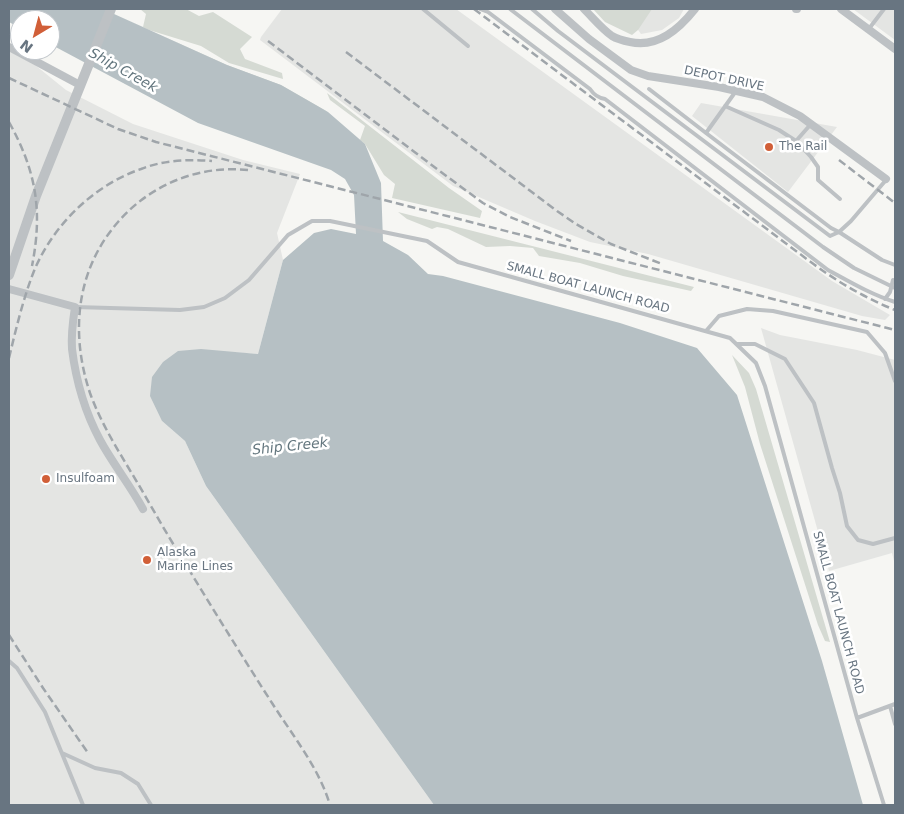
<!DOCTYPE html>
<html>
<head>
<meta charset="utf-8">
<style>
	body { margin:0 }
	#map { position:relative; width:904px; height:814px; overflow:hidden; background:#f6f6f3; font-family:"DejaVu Sans",sans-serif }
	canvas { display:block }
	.frame { position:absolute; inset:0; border:10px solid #687581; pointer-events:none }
	.north { position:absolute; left:10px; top:10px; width:50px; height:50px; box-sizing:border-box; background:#fff; border:1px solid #c3c8cd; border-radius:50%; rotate:217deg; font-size:14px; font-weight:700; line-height:20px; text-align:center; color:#687581 }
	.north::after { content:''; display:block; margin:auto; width:18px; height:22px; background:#d15f38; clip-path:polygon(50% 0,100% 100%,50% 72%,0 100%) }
</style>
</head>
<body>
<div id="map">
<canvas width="904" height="814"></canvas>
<div class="frame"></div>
<div class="north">N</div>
</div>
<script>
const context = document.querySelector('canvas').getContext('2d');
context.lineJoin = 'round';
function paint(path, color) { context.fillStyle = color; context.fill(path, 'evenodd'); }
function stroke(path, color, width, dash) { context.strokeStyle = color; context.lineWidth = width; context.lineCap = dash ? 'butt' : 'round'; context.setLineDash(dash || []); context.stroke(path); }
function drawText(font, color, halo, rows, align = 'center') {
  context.font = font + ' "DejaVu Sans",sans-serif'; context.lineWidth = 5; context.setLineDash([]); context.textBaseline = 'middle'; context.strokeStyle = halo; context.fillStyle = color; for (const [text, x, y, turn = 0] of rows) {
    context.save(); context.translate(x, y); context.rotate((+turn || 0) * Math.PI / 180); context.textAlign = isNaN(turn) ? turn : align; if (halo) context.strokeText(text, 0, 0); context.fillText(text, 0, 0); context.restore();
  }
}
const built = new Path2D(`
	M 282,9 L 456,9 L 832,281 L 890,315 L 885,320 L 862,316 L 648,254 L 590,242 L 535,221 L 453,186 L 260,40 L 261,37 Z
	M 623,9 L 684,9 L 679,18 L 662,30 L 641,34 Z
	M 853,9 L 895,9 L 895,40 Z
	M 9,51 L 35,65 L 66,90 L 133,124 L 243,160 L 300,174 L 277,233 L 283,260 L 258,354 L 230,352 L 162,421 L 185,441 L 206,486 L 434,805 L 9,805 Z
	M 701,103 L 837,127 L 788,192 L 692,116 Z
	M 761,328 L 780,335 L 857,350 L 895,360 L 895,565 L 892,553 L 829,571 Z`);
const green = new Path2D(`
	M 140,9 L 186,9 L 199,16 L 213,12 L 252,37 L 240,49 L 245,59 L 282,73 L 283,79 L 229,63 L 201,46 L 149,30 L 227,65 L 281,85 L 328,112 L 125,19 L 143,27 L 146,14 Z
	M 593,9 L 652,9 L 638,30 L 632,35 L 605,22 Z
	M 327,93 L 449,188 L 482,211 L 480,218 L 392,198 L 395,184 L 384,175 L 365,144 L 360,140 L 365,126 L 330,100 Z
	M 398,212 L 694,287 L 691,291 L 623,276 L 580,263 L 539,256 L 533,248 L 510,246 L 486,247 L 448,229 L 437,227 L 432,229 L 407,219 Z
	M 732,355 L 749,373 L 756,389 L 830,642 L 825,641 L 818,625 L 760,444 L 745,387 Z`);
const water = new Path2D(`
	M 9,9 L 103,9 L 227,65 L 281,85 L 328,112 L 365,144 L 381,183 L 383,241 L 408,255 L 428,274 L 443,276 L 620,323 L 697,348 L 737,395 L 822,661 L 863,805 L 434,805 L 206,486 L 185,441 L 162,421 L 150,396 L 152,377 L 163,362 L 178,351 L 201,349 L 258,354 L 283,260 L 314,233 L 331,229 L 356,234 L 354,195 L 345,179 L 331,170 L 198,123 L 50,44 L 50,20 L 20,20 L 20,28 L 9,22 Z`);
const service = new Path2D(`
	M 423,9 L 468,46
	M 480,9 L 488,12 L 590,89 C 594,95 598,98 605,99 L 828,270 C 850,282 872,295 895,302
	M 510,9 L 823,247 L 854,268 L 895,288
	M 532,9 L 558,31 L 830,236 L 839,232 L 882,260 L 895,265
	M 868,30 L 884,9
	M 649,89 L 706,133
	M 736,91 L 706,133 L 831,228 L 839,232 L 851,221 L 886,180
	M 725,106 L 779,130 L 796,141 L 811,124
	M 796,141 L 811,157 L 818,167 L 818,180 L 840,199
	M 885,299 L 890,292 L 893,280
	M 75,307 L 180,310 L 204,307 L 225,298 L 249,280 L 288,235 L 312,221 L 330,221 L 427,241 L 458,262 L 730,338 L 756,363 L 765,386 L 857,718 L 884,805
	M 706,331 L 719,316 L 747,309 L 773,311 L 867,332 L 885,353 L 895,381
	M 737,344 L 755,344 L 785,359 L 814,403 L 832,468 L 840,493 L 847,526 L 858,540 L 873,544 L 895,538
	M 9,661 L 17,668 L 45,712 L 83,805
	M 890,706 L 895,724
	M 857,718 L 895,704
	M 62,753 L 95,768 L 121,773 L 138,784 L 151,805`);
const minor = new Path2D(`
	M 555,9 L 589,39 L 631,70 L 648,76 L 719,87 L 763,97 L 800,116 L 886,179
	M 584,9 C 593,18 602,29 612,36 C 617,39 625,41 630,42 C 658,48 679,29 695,9
	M 796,9 L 797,9
	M 841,9 L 895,49
	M 9,47 L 80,85
	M 9,289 L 75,307 C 73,320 71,335 72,349 C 76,381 85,412 100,440 C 113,464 130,485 143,509`);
const tertiary = new Path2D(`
	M 9,275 L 36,196 L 111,9`);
const rail = new Path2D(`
	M 474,9 L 808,260 C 836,281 863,297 895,310
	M 268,41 L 441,172 L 483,203 L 510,217 L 571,241
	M 346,52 L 557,211 L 576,224 L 611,244 L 662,264
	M 9,78 L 118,129 L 156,142 L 895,330
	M 9,122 C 36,171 43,210 32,266
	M 839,160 L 895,203
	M 248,170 C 199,165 151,184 118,222 C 76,270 70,333 90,393 C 100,421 116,447 131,472 C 145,495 158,519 172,542 C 205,596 238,650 272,703 C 293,736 319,768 330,805
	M 9,358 C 16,329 23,299 34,271 C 53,225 94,185 141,169 C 164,160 188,159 212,161
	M 9,635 L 43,688 L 88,753`);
const markers = [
	[769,147,5,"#d15f38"],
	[46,479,5,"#d15f38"],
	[147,560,5,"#d15f38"]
];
const streetNames = [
	["DEPOT DRIVE",724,79,12],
	["SMALL BOAT LAUNCH ROAD",588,288,15],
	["SMALL BOAT LAUNCH ROAD",838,613,75]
];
const poiNames = [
	["The Rail",779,147],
	["Insulfoam",56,479],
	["Alaska",157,553],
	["Marine Lines",157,567]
];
const waterNames = [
	["Ship Creek",123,71,29],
	["Ship Creek",290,447,-6]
];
paint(built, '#e4e5e3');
paint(green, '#d5dad3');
paint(water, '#b6c0c4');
stroke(service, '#bdc1c4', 4);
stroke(minor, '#bdc1c4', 8);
stroke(tertiary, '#bdc1c4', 10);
stroke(rail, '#9fa5aa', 2.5, [8, 4]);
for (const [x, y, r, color] of markers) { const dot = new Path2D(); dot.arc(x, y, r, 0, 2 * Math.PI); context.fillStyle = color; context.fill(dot); stroke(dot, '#fff', 2); }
drawText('12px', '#687581', '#fff', streetNames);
drawText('12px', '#687581', '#fff', poiNames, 'left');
drawText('italic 14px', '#63767e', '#fff', waterNames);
</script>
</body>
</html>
